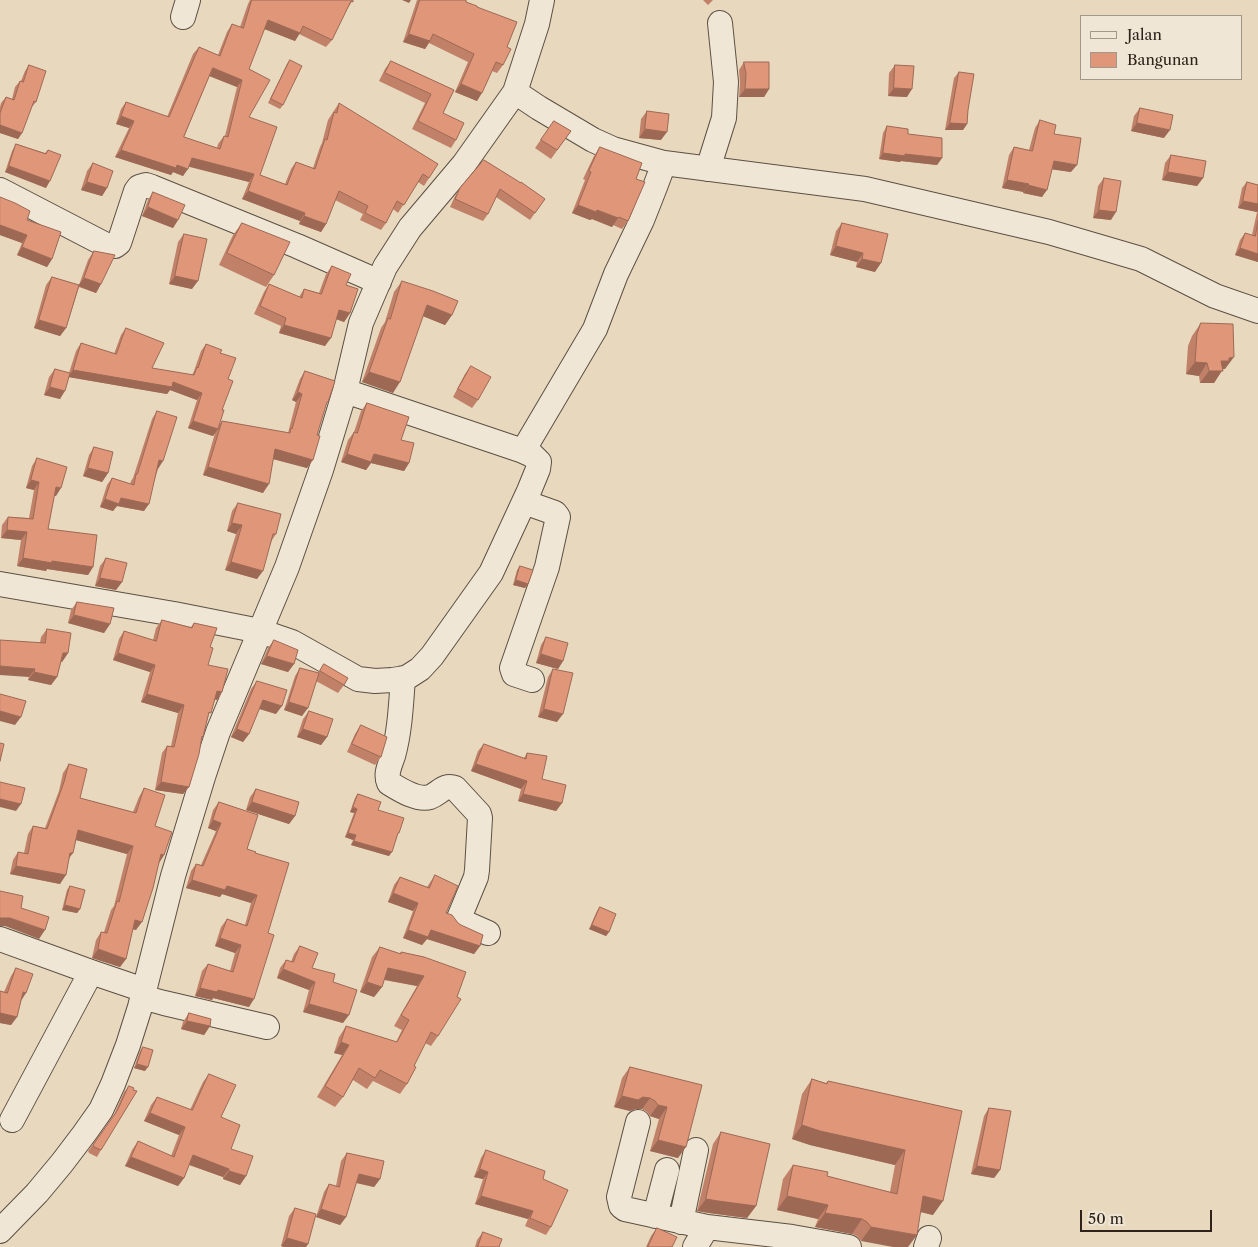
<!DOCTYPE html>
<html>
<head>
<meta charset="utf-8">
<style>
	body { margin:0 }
	#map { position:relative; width:1258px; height:1247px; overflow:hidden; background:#e7d8be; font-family:"Libre Caslon Text",serif }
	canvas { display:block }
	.legend { position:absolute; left:1080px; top:15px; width:162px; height:65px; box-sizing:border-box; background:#efe6d5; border:1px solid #a2988a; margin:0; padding:6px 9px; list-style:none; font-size:15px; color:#2e221a }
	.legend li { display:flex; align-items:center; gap:10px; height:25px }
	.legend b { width:25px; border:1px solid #a2988a }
	.scale { position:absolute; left:1080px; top:1210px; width:132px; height:22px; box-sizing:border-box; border:2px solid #2e221a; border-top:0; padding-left:6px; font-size:15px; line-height:18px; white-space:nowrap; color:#2e221a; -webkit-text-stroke:4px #efe6d5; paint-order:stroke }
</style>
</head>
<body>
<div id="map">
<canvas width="1258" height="1247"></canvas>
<ul class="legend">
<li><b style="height:6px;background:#efe6d5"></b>Jalan</li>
<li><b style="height:14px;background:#e09679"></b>Bangunan</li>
</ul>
<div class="scale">50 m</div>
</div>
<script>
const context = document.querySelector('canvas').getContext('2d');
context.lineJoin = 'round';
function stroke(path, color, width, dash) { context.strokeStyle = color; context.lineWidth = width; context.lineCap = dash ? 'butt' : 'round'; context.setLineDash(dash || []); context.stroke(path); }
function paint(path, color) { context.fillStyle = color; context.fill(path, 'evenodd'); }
const minor = new Path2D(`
	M 183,17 L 188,0
	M 515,92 L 539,108 L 593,140 L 613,149 L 664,163 L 865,189 L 1049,232 L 1141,259 L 1215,296 L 1258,311
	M 708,169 L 724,118 L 726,82 L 720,23
	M 0,190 L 106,245 L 115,246 L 119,243 L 136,191 L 139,187 L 146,185 L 152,187 L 297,246 L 379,282
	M 345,391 L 523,451 L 595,329 L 616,274 L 642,220 L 655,187 L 664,163
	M 524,502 L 555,513 L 558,517 L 547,567 L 512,668 L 514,674 L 532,680
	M 0,584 L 174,614 L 260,631 L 292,642 L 358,679 L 375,681 L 392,680 L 406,678 L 420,669 L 432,656 L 491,573 L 529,491 L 538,469 L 539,462 L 532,455 L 523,451
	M 403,678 C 401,704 400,731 393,756 C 390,765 385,774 389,783 C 399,789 417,801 430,797 C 440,793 444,784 455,788 L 479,814 L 480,818 L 477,870 L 476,877 L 459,918 L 460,920 L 463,922 L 488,933
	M 0,939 L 91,972 L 144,990
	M 142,997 L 164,1003 L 267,1027
	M 12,1120 L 91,972
	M 638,1122 L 619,1197 L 621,1206 L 625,1209 L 707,1227 L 792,1237 L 849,1247
	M 655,1216 L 667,1170
	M 681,1222 L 696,1150
	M 0,1231 L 37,1193 L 62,1163 L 84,1134 L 101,1110 L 113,1084 L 128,1045 L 140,1007 L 173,876 L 203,777 L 218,732 L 287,567 L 321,470 L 345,391 L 361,323 L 385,267 L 410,228 L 464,164 L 515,92 L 537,24 L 542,0
	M 695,1247 L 707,1227
	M 926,1247 L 929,1238`);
const wall = new Path2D(`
	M 250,0 L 353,0 L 347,9 L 332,40 L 326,47 L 299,34 L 295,41 L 264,29 L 249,69 L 249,117 L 260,175 L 285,184 L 291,169 L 296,162 L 313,168 L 320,147 L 322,143 L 328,120 L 339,103 L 429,178 L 424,186 L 418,182 L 398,213 L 393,209 L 386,223 L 381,230 L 360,220 L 363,214 L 335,200 L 326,224 L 321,232 L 299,224 L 300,221 L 242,199 L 249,182 L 189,166 L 183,176 L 173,172 L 171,175 L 115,157 L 129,128 L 116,124 L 121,109 L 126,102 L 167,117 L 193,54 L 199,47 L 218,55 L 227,32 L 232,24 L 240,27 L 248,4 ZM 209,76 L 237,87 L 225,136 L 224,136 L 218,144 L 217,148 L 184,137 Z
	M 417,0 L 466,0 L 466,2 L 477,7 L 507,47 L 503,65 L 497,73 L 492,71 L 477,101 L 455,92 L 468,62 L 429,43 L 425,49 L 403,42 Z
	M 703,0 L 713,0 L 708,5 Z
	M 290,60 L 283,105 L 280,109 L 268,103 L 287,64 Z
	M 391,61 L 454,90 L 443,113 L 456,140 L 451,148 L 412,129 L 425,103 L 379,81 L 385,69 Z
	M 744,62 L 769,89 L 764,97 L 739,97 L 740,83 L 739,70 Z
	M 29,65 L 36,102 L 31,108 L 22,133 L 18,139 L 0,133 L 0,107 L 1,103 L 6,97 L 12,99 L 15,87 L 20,81 L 21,81 L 25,71 Z
	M 895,65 L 907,97 L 888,96 L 889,73 Z
	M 959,72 L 968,110 L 967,124 L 963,130 L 945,130 L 954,78 Z
	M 1140,108 L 1164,138 L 1131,131 L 1134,116 Z
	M 647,111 L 661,140 L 639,138 L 641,119 Z
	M 1040,120 L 1054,134 L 1071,172 L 1052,169 L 1042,197 L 1023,193 L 1024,192 L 1002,188 L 1009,155 L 1014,147 L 1029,150 L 1035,128 Z
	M 554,121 L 571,131 L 551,159 L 535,148 Z
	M 887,126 L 908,134 L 942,158 L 937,165 L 901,161 L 900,162 L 879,159 L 883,133 Z
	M 16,144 L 45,153 L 48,150 L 46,188 L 5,172 L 12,151 Z
	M 600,147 L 636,179 L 628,221 L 622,229 L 613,225 L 612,227 L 592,219 L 590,220 L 572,213 L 585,180 L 583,179 L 594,156 Z
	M 1171,155 L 1203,178 L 1197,186 L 1162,180 L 1165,163 Z
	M 484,160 L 545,199 L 530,220 L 496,197 L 488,214 L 483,221 L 450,207 L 455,196 L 460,188 Z
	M 93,163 L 107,188 L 102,196 L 81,190 L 87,171 Z
	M 1104,178 L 1111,220 L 1093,218 L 1098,186 Z
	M 1247,182 L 1258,185 L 1258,262 L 1235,255 L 1240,240 L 1245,233 L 1252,235 L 1257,212 L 1238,208 L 1242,188 Z
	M 153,192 L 178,220 L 173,228 L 142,216 L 148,200 Z
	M 0,197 L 27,220 L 52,259 L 47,267 L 17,255 L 22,243 L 0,235 Z
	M 242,223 L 274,275 L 266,287 L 219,265 L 233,235 Z
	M 842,223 L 875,272 L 856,267 L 857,262 L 830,255 L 836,231 Z
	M 184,234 L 192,289 L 169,284 L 178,242 Z
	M 94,251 L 101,284 L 96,293 L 79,287 L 66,328 L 60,336 L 34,328 L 46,285 L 52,277 L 79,285 L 88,260 Z
	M 332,266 L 346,285 L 350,313 L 344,322 L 336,319 L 325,346 L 279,333 L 281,326 L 254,314 L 264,292 L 269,284 L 299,297 L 304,289 L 319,293 L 326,274 Z
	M 402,281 L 452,315 L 445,325 L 423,316 L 393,393 L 362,382 L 381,328 L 385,322 L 394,292 Z
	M 1201,323 L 1225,369 L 1223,369 L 1214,383 L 1200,383 L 1199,376 L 1186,374 L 1188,346 L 1192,336 Z
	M 126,328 L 152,368 L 192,375 L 194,371 L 201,351 L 206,344 L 220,353 L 228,379 L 219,425 L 222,421 L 288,433 L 296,402 L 292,400 L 300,379 L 305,371 L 325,407 L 307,468 L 273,459 L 263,493 L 203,475 L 215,433 L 213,436 L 188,428 L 197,400 L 170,390 L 167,394 L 69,377 L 60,399 L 44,395 L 49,377 L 55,369 L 69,373 L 76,351 L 81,343 L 114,354 L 121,335 Z
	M 471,366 L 478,400 L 472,408 L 453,397 L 465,374 Z
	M 367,403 L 401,440 L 409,463 L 404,471 L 371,463 L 366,470 L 341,462 L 348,440 L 354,432 L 361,411 Z
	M 157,411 L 158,469 L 144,511 L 117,506 L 113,511 L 100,507 L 107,485 L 112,478 L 130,484 L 131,481 L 133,478 L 152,419 Z
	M 94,447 L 108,473 L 102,482 L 83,476 L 89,455 Z
	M 37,458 L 56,496 L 54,496 L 48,529 L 93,567 L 88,575 L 47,569 L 46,571 L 17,566 L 21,540 L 1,538 L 2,525 L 8,517 L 29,518 L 34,490 L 26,488 L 32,466 Z
	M 238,503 L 276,534 L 272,540 L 257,579 L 225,570 L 236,534 L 227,531 L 232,511 Z
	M 106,558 L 122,582 L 116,590 L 95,586 L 100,566 Z
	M 520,566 L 528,584 L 525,588 L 513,585 L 517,570 Z
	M 77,602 L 110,624 L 104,633 L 68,623 L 71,610 Z
	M 162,620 L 191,627 L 194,623 L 210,647 L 208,665 L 222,692 L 217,700 L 215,699 L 208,717 L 203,737 L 201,740 L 189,787 L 183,794 L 155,790 L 162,753 L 167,746 L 171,746 L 178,713 L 141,702 L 150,672 L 113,660 L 119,639 L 124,631 L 153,640 L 156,628 Z
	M 47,629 L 68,653 L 62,662 L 61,661 L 57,677 L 51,685 L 28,680 L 40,643 L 41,637 Z
	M 546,637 L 563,661 L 558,669 L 536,663 L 541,645 Z
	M 274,640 L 294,664 L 288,672 L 261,664 L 268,648 Z
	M 324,664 L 344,685 L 338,693 L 316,681 L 302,716 L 284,710 L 295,676 L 300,668 L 318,673 Z
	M 553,669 L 557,722 L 538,717 L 548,677 Z
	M 257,681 L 276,714 L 259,709 L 249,734 L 243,742 L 231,737 L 251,689 Z
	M 309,711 L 327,737 L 321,745 L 297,737 L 303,719 Z
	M 361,725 L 381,757 L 375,765 L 347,752 L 355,734 Z
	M 484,744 L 524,758 L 527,753 L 542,779 L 562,803 L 556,811 L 518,801 L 521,789 L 471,771 L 478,751 Z
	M 69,764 L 80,798 L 133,812 L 139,797 L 144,788 L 155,826 L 164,855 L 159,863 L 136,930 L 132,929 L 126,959 L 120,967 L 92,958 L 96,940 L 101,932 L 104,932 L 111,910 L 114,906 L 127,854 L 76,840 L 60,884 L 10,874 L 13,860 L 18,852 L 24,853 L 28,834 L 33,826 L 45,828 L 59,791 L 63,773 Z
	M 256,789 L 295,816 L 289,824 L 246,810 L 250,797 Z
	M 358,794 L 378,810 L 396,837 L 389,856 L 351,845 L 353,840 L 345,837 L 354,813 L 350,812 L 355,798 Z
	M 219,802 L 247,849 L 255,853 L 268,933 L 249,1007 L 213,998 L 212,1000 L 195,996 L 202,971 L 208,964 L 230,971 L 235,953 L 215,946 L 221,927 L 227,919 L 245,925 L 251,903 L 222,894 L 220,897 L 186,888 L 191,871 L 196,864 L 201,865 L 216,831 L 208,828 L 213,810 Z
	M 435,875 L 446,913 L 458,923 L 480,946 L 474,954 L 427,939 L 422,945 L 403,938 L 413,911 L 388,902 L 394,885 L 400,877 L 427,887 Z
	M 70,886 L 80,909 L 77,913 L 62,910 L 67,890 Z
	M 600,907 L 609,932 L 606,936 L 589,929 L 597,911 Z
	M 300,946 L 312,968 L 333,982 L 343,1023 L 303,1012 L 309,990 L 277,978 L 280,968 L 286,960 L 291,962 L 294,954 Z
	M 380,947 L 400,954 L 401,952 L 424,957 L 438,1036 L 431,1046 L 425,1043 L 414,1066 L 407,1084 L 400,1094 L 373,1081 L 367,1089 L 353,1080 L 343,1097 L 335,1107 L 317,1097 L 342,1055 L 334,1053 L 339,1037 L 346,1026 L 396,1042 L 402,1030 L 394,1026 L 417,986 L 384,980 L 382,987 L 374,997 L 360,992 L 372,957 Z
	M 16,968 L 21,1001 L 17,1017 L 11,1025 L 0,1023 L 0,991 L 4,992 L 11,976 Z
	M 189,1013 L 210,1026 L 204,1035 L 181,1029 L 183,1022 Z
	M 143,1047 L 145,1071 L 134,1068 L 140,1051 Z
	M 630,1067 L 702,1085 L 678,1158 L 650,1151 L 659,1119 L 650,1116 L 647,1112 L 642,1109 L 635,1109 L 630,1111 L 614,1107 L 622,1078 Z
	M 209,1074 L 221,1117 L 231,1149 L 246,1176 L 240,1185 L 223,1179 L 223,1177 L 189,1165 L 184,1178 L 178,1186 L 125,1166 L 132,1150 L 138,1141 L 171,1156 L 179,1135 L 144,1121 L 151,1105 L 157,1097 L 190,1110 L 203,1082 Z
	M 812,1079 L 826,1083 L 828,1081 L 962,1111 L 933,1215 L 920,1212 L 861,1241 L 857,1236 L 852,1234 L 815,1227 L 818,1219 L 777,1210 L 783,1179 L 793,1165 L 827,1176 L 890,1192 L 895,1165 L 810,1145 L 792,1139 L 802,1094 Z
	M 129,1086 L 101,1150 L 97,1157 L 89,1153 L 88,1151 L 113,1117 L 124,1092 Z
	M 989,1108 L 1000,1170 L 994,1178 L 971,1174 L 984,1116 Z
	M 721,1132 L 756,1206 L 747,1218 L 709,1213 L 697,1211 L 713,1144 Z
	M 486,1150 L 543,1179 L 551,1227 L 546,1235 L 525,1226 L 528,1219 L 475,1204 L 483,1179 L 474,1177 L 481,1158 Z
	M 347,1153 L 380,1179 L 374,1187 L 356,1183 L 346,1217 L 340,1225 L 316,1217 L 324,1192 L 329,1184 L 336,1186 L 341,1161 Z
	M 295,1208 L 308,1244 L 306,1247 L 284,1247 L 281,1246 L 289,1216 Z
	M 657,1228 L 672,1247 L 646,1247 L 651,1236 Z
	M 483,1232 L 499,1247 L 475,1247 L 477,1240 Z`);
const shadedWall = new Path2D(`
	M 402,0 L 411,0 L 409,3 Z
	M 268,20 L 300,33 L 295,41 L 262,28 Z
	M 409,34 L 430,41 L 425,49 L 403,42 Z
	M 213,68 L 242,80 L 237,87 L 207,75 Z
	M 461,84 L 482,93 L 477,101 L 455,92 Z
	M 894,88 L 912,89 L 907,97 L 888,96 Z
	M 745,89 L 769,89 L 764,97 L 739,97 Z
	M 121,116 L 134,121 L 129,128 L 116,124 Z
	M 950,123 L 967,124 L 963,130 L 945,130 Z
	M 1137,123 L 1170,130 L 1164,138 L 1131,131 Z
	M 0,125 L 22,133 L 18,139 L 0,133 Z
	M 645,129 L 667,132 L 661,140 L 639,138 Z
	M 121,150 L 177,165 L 188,169 L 183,176 L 173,172 L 171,175 L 115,157 Z
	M 883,153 L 905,154 L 942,158 L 937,165 L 901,161 L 900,162 L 879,159 Z
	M 192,158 L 254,174 L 249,182 L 186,166 Z
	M 1054,161 L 1077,165 L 1071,172 L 1049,169 Z
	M 9,166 L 50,181 L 46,188 L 5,172 Z
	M 1168,172 L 1203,178 L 1197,186 L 1162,180 Z
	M 1007,180 L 1029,184 L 1024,192 L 1002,188 Z
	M 87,182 L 107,188 L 102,196 L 81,190 Z
	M 1028,185 L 1047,190 L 1042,197 L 1023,193 Z
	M 248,191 L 305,213 L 300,221 L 242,199 Z
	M 1243,201 L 1258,204 L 1258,210 L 1257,212 L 1238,208 Z
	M 578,205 L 597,210 L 618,218 L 612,227 L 592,219 L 590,220 L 572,213 Z
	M 148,207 L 178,220 L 173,228 L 142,216 Z
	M 1099,210 L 1116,212 L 1111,220 L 1093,218 Z
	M 304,216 L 326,224 L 321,232 L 299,224 Z
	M 0,225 L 27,235 L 22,243 L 0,235 Z
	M 836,246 L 863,253 L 857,262 L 830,255 Z
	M 22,247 L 52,259 L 47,267 L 17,255 Z
	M 1240,248 L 1258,254 L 1258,262 L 1235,255 Z
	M 862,259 L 881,263 L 875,272 L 856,267 Z
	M 175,276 L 198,281 L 192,289 L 169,284 Z
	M 84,278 L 101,284 L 96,293 L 78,286 Z
	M 427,305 L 452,315 L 445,325 L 420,315 Z
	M 339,310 L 350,313 L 344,322 L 333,318 Z
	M 39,320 L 66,328 L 60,336 L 34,328 Z
	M 284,325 L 331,338 L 325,346 L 279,333 Z
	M 1234,357 L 1225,369 L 1223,369 L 1214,383 L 1200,383 L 1209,371 L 1221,361 L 1229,358 Z
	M 1195,362 L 1207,363 L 1199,376 L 1186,374 Z
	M 73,370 L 173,382 L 202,393 L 197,400 L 170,390 L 167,394 L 68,377 Z
	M 369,372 L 400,382 L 393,393 L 362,382 Z
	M 50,387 L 65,391 L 60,399 L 44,395 Z
	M 298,392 L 302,394 L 296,402 L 292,400 Z
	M 193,421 L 218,429 L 213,436 L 188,428 Z
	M 275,449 L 313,460 L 307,468 L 269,458 Z
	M 347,454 L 374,454 L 409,463 L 404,471 L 371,463 L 366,470 L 341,462 Z
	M 159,460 L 163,461 L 158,469 L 154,468 Z
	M 208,467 L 269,484 L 263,493 L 203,475 Z
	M 88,468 L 108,473 L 102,482 L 83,476 Z
	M 31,480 L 39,482 L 34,490 L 26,488 Z
	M 56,487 L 61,488 L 56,496 L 51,495 Z
	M 121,498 L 149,504 L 144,511 L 117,506 L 113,511 L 100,507 L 105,499 Z
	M 232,523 L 242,525 L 236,534 L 227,531 Z
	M 7,530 L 27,532 L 21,540 L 1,538 Z
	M 23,558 L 52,561 L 93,567 L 88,575 L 47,569 L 46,571 L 17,566 Z
	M 231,562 L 263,571 L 257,579 L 225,570 Z
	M 100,578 L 122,582 L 116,590 L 95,586 Z
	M 516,580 L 528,584 L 525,588 L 513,585 Z
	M 74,615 L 110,624 L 104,633 L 68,623 Z
	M 63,653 L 68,653 L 62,662 L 57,661 Z
	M 118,653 L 155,665 L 150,672 L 113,660 Z
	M 541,654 L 563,661 L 558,669 L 536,663 Z
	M 267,656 L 294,664 L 288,672 L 261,664 Z
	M 0,666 L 35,669 L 29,677 L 0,675 Z
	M 34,672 L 57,677 L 51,685 L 28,680 Z
	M 217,691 L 222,692 L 217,700 L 212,699 Z
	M 147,694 L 184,705 L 178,713 L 141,702 Z
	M 263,700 L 282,706 L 276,714 L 257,708 Z
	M 289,702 L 308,708 L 302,716 L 284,710 Z
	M 544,709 L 563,714 L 557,722 L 538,717 Z
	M 0,711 L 21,717 L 15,725 L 0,721 Z
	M 237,729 L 249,734 L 243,742 L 231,737 Z
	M 303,729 L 327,737 L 321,745 L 297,737 Z
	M 476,764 L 527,781 L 521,789 L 471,771 Z
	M 161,782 L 189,787 L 183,794 L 155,790 Z
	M 523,794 L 562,803 L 556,811 L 518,801 Z
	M 0,799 L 21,804 L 16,811 L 0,807 Z
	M 252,802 L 295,816 L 289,824 L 246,810 Z
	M 353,807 L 357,809 L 354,813 L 350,812 Z
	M 213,820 L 221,823 L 216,831 L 208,828 Z
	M 78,830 L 133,846 L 127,854 L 72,839 Z
	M 348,833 L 356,835 L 353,840 L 345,837 Z
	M 354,841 L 392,852 L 389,856 L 351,845 Z
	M 70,853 L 73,853 L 67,861 Z
	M 161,854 L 164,855 L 159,863 Z
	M 16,866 L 66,875 L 60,884 L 10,874 Z
	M 192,880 L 227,886 L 257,895 L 251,903 L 222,894 L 220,897 L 186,888 Z
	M 393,893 L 418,903 L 413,911 L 388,902 Z
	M 65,905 L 80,909 L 77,913 L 62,910 Z
	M 0,918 L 10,918 L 45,930 L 39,939 L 5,926 L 0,926 Z
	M 135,920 L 142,922 L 136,930 L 129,928 Z
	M 592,925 L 609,932 L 606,936 L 589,929 Z
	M 408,930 L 431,930 L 480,946 L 474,954 L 427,939 L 422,945 L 403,938 Z
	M 220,938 L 241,945 L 235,953 L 215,946 Z
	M 98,949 L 126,959 L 120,967 L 92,958 Z
	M 388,968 L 424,976 L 417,986 L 381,979 Z
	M 283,969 L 315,982 L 309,990 L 277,978 Z
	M 367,982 L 382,987 L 374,997 L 360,992 Z
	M 200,988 L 218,990 L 254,999 L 249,1007 L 213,998 L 212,1000 L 195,996 Z
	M 23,992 L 26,993 L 21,1001 Z
	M 309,1004 L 349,1015 L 343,1023 L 303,1012 Z
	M 0,1013 L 17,1017 L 11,1025 L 0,1023 Z
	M 187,1021 L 210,1026 L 204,1035 L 181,1029 Z
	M 341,1042 L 349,1045 L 342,1055 L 334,1053 Z
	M 137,1064 L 148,1067 L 145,1071 L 134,1068 Z
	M 622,1096 L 643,1097 L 650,1098 L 642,1109 L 635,1109 L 630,1111 L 614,1107 Z
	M 658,1105 L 667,1107 L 659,1119 L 650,1116 Z
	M 150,1113 L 185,1127 L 179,1135 L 144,1121 Z
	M 802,1125 L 905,1150 L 895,1165 L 810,1145 L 792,1139 Z
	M 658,1140 L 686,1147 L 678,1158 L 650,1151 Z
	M 193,1155 L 229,1169 L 223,1177 L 187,1164 Z
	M 131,1157 L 184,1178 L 178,1186 L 125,1166 Z
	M 977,1166 L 1000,1170 L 994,1178 L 971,1174 Z
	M 480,1169 L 488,1172 L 483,1179 L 474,1177 Z
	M 229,1171 L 246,1176 L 240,1185 L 223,1179 Z
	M 359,1174 L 380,1179 L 374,1187 L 353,1182 Z
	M 481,1196 L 533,1211 L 528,1219 L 475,1204 Z
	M 787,1196 L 828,1205 L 818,1219 L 777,1210 Z
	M 923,1196 L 943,1201 L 933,1215 L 913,1210 Z
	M 706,1199 L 756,1206 L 747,1218 L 709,1213 L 697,1211 Z
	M 321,1209 L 346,1217 L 340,1225 L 316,1217 Z
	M 825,1213 L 862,1219 L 852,1234 L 815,1227 Z
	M 871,1227 L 917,1235 L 908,1247 L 893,1247 L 861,1241 Z
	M 287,1238 L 308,1244 L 306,1247 L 284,1247 L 281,1246 Z`);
const building = new Path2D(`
	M 252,0 L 353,0 L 353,2 L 351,1 L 332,40 L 303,26 L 300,33 L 268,20 L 249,69 L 270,80 L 249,117 L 277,127 L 260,175 L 287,185 L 296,162 L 315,169 L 325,139 L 327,140 L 334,112 L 337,113 L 339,103 L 438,164 L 429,178 L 423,174 L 404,205 L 397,201 L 386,223 L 365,213 L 368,206 L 339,191 L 326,224 L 304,216 L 305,213 L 248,191 L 254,174 L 192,158 L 188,169 L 177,165 L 176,168 L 121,150 L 134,121 L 121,116 L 126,102 L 169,117 L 199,47 L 220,56 L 232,24 L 243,28 ZM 213,68 L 242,80 L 228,137 L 224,136 L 220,149 L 184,137 Z
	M 420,0 L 466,0 L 466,2 L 477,6 L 477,7 L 517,22 L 507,47 L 511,49 L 503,65 L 496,62 L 482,93 L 461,84 L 474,54 L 433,34 L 430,41 L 409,34 Z
	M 290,60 L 302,66 L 283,105 L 271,99 Z
	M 391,61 L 454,90 L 443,113 L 464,123 L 456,140 L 418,121 L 431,94 L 385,73 Z
	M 744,62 L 769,62 L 769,89 L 745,89 L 746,74 Z
	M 29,65 L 46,71 L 36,102 L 34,101 L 22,133 L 0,125 L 0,113 L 6,97 L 14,100 L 20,81 L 23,82 Z
	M 895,65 L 914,66 L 912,89 L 894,88 Z
	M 959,72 L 974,74 L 968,110 L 967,124 L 950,123 Z
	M 1140,108 L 1173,115 L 1170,130 L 1137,123 Z
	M 647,111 L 669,114 L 667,132 L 645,129 Z
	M 1040,120 L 1056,125 L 1054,134 L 1081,138 L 1077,165 L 1054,161 L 1047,190 L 1028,185 L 1029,184 L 1007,180 L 1014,147 L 1032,151 Z
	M 554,121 L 571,131 L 557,150 L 541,140 Z
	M 887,126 L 908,129 L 908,134 L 942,138 L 942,158 L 905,154 L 905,156 L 883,153 Z
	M 16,144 L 46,154 L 48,150 L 61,155 L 50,181 L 9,166 Z
	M 600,147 L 642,163 L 636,179 L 645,182 L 628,221 L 619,217 L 618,218 L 597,210 L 596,212 L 578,205 L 591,172 L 589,171 Z
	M 1171,155 L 1206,161 L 1203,178 L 1168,172 Z
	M 484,160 L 521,183 L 521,182 L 545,199 L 535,213 L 500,189 L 488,214 L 455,199 L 460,188 Z
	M 93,163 L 113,171 L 107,188 L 87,182 Z
	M 1104,178 L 1121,181 L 1116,212 L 1099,210 Z
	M 1247,182 L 1258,185 L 1258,204 L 1243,201 Z
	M 153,192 L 185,205 L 178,220 L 148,207 Z
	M 0,197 L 15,203 L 30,211 L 27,220 L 61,232 L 52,259 L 22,247 L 27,235 L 0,225 Z
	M 1258,221 L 1258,254 L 1240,248 L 1245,233 L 1255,236 Z
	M 242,223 L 290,242 L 274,275 L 227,253 Z
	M 842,223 L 888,234 L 881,263 L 862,259 L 863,253 L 836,246 Z
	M 184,234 L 207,239 L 198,281 L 175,276 Z
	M 94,251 L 115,255 L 101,284 L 84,278 Z
	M 332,266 L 351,274 L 346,285 L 358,289 L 350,313 L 339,310 L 331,338 L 284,325 L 286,318 L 260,306 L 269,284 L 302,298 L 304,289 L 321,294 Z
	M 52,277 L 79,285 L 66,328 L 39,320 Z
	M 402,281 L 433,291 L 458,301 L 452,315 L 427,305 L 400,382 L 369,372 L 388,318 L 390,319 Z
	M 1201,323 L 1233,324 L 1234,357 L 1229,358 L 1229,361 L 1221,361 L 1223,371 L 1209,371 L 1207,363 L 1195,362 L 1197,334 Z
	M 126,328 L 164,343 L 152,368 L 194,375 L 197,367 L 198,368 L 206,344 L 222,350 L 220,353 L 236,358 L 228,379 L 233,381 L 222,410 L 224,410 L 218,429 L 193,421 L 202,393 L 173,382 L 172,387 L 73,370 L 81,343 L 116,354 Z
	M 471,366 L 491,377 L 478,400 L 458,389 Z
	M 55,369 L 70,373 L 65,391 L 50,387 Z
	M 305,371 L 335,381 L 328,402 L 327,402 L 317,435 L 320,436 L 313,460 L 275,449 L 269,484 L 208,467 L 222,421 L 290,433 L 291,428 L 292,429 L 302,394 L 298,392 Z
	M 367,403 L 409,417 L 401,440 L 414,443 L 409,463 L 374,454 L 371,462 L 347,454 L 354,432 L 357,433 Z
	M 157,411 L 177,417 L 163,461 L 159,460 L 149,504 L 121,498 L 119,504 L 105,499 L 112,478 L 134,485 L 136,474 L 137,474 Z
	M 94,447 L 113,452 L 108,473 L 88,468 Z
	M 37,458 L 67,467 L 61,488 L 56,487 L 48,529 L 97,535 L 93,567 L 52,561 L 52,563 L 23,558 L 27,532 L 7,530 L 8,517 L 33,519 L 39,482 L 31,480 Z
	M 238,503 L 281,514 L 276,534 L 273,534 L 263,571 L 231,562 L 242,525 L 232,523 Z
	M 106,558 L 127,563 L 122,582 L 100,578 Z
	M 520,566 L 533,570 L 528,584 L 516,580 Z
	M 77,602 L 114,608 L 110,624 L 74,615 Z
	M 162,620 L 192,628 L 194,623 L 217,628 L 210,647 L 213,648 L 208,665 L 228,669 L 222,692 L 217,691 L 211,713 L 209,712 L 203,737 L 202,736 L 199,754 L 189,787 L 161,782 L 167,746 L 174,747 L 184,705 L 147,694 L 155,665 L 118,653 L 124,631 L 156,641 Z
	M 47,629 L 71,633 L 68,653 L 63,653 L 57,677 L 34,672 L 35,669 L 0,666 L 0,640 L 45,643 Z
	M 546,637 L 568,643 L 563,661 L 541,654 Z
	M 274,640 L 298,650 L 294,664 L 267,656 Z
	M 324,664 L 348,678 L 344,685 L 320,671 Z
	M 300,668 L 319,673 L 308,708 L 289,702 Z
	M 553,669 L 573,673 L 563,714 L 544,709 Z
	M 257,681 L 287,690 L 282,706 L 263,700 L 249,734 L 237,729 Z
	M 0,694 L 26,701 L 21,717 L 0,711 Z
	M 309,711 L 333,719 L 327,737 L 303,729 Z
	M 361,725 L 387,737 L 381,757 L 352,744 Z
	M 0,743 L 4,744 L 0,761 Z
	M 484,744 L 526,759 L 527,753 L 547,756 L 542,779 L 566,785 L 562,803 L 523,794 L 527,781 L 476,764 Z
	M 69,764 L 87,769 L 80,798 L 136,813 L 144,788 L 165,795 L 155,826 L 172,832 L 164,855 L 161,854 L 153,888 L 142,922 L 135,920 L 126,959 L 98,949 L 101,932 L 107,933 L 117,901 L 119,902 L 133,846 L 78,830 L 73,853 L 70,853 L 66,875 L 16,866 L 18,852 L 28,854 L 33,826 L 47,829 L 64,782 Z
	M 0,782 L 25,788 L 21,804 L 0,799 Z
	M 256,789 L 299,802 L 295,816 L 252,802 Z
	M 358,794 L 381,802 L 378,810 L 404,818 L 399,833 L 398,833 L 392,852 L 354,841 L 356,835 L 348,833 L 357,809 L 353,807 Z
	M 219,802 L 258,815 L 247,849 L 256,852 L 255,853 L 289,863 L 268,933 L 274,935 L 254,999 L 218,990 L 217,992 L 200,988 L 208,964 L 233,972 L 241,945 L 220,938 L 227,919 L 247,926 L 257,895 L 227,886 L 225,890 L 192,880 L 196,864 L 203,866 L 221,823 L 213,820 Z
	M 435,875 L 458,886 L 446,913 L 452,915 L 458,923 L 461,925 L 483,935 L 480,946 L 431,930 L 428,937 L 408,930 L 418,903 L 393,893 L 400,877 L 429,888 Z
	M 70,886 L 85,890 L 80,909 L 65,905 Z
	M 0,891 L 23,896 L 21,908 L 49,917 L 45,930 L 10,918 L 0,918 Z
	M 600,907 L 616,914 L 609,932 L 592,925 Z
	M 300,946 L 318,953 L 312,968 L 335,974 L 333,982 L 357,990 L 349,1015 L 309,1004 L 315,982 L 283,969 L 286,960 L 293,962 Z
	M 380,947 L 401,954 L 401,952 L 424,957 L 466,972 L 457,997 L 461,999 L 438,1036 L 431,1032 L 414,1066 L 416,1067 L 407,1084 L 380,1070 L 375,1078 L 359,1068 L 343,1097 L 325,1086 L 349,1045 L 341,1042 L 346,1026 L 397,1042 L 409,1020 L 401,1015 L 424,976 L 388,968 L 382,987 L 367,982 Z
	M 16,968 L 33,974 L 26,993 L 23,992 L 17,1017 L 0,1013 L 0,991 L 7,993 Z
	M 189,1013 L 211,1019 L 210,1026 L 187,1021 Z
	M 143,1047 L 153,1050 L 148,1067 L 137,1064 Z
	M 630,1067 L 702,1085 L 686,1147 L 658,1140 L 667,1107 L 658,1105 L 655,1101 L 650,1098 L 643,1097 L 638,1100 L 622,1096 Z
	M 209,1074 L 236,1085 L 221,1117 L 240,1125 L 231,1149 L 253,1156 L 246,1176 L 229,1171 L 229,1169 L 193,1155 L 184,1178 L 131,1157 L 138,1141 L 174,1157 L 185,1127 L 150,1113 L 157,1097 L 192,1110 Z
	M 812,1079 L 827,1084 L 828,1081 L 962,1111 L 943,1201 L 923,1196 L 917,1235 L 871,1227 L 867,1222 L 862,1219 L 825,1213 L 828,1205 L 787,1196 L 793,1165 L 828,1172 L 827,1176 L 897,1194 L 905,1150 L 820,1131 L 802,1125 Z
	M 129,1086 L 134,1088 L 133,1090 L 137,1091 L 101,1150 L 94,1147 L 93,1145 L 117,1111 Z
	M 989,1108 L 1011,1111 L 1000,1170 L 977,1166 Z
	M 721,1132 L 770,1144 L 756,1206 L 718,1201 L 706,1199 Z
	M 486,1150 L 545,1171 L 543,1179 L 568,1190 L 551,1227 L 530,1218 L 533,1211 L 481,1196 L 488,1172 L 480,1169 Z
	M 347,1153 L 384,1161 L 380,1179 L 359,1174 L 346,1217 L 321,1209 L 329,1184 L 339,1187 Z
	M 295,1208 L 316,1214 L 308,1244 L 287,1238 Z
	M 657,1228 L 677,1237 L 672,1247 L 648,1247 Z
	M 483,1232 L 502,1239 L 499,1247 L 478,1247 Z`);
stroke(minor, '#5c5043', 26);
stroke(minor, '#efe6d5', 24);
paint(wall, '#c18168');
paint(shadedWall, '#9d6955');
paint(building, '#e09679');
stroke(building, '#9d6955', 1);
</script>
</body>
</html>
